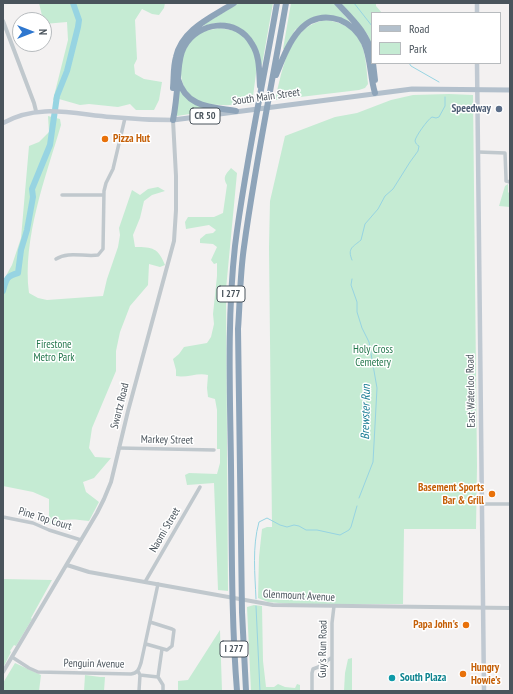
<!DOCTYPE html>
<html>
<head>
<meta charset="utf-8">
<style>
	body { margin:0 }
	#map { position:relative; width:513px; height:694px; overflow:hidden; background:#f3f1f1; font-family:"PT Sans Narrow",sans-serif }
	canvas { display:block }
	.frame { position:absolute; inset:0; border:4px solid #4a545c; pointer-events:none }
	.legend { position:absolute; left:371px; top:12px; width:130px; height:52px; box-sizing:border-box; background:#fff; border:1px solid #b7bbbe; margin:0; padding:5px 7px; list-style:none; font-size:12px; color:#4a545c }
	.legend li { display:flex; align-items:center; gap:8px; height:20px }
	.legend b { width:20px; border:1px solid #b7bbbe }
	.north { position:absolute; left:12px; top:12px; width:40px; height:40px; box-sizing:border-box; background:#fff; border:1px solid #b7bbbe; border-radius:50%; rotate:90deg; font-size:11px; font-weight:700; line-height:16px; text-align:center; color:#4a545c }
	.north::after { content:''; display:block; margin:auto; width:14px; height:18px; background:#2e77cf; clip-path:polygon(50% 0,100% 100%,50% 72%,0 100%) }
</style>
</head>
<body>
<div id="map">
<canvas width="513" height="694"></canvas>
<div class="frame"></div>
<ul class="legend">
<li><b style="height:5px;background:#b3c0cc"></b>Road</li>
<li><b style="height:11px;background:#c5ebd3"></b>Park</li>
</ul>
<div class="north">N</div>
</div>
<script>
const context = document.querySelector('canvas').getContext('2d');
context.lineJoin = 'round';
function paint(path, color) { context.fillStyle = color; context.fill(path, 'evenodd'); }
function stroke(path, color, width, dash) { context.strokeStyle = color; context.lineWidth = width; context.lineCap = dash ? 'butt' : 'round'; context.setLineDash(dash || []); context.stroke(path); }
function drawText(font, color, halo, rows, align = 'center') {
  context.font = font + ' "PT Sans Narrow",sans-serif'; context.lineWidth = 3; context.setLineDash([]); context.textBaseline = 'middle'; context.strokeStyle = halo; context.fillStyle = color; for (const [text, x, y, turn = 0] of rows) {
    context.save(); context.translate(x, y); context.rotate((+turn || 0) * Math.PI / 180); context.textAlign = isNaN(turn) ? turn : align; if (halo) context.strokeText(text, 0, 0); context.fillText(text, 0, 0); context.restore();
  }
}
const green = new Path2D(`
	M 39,3 L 165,3 L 164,8 L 159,15 L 152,14 L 142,9 L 135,20 L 137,59 L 134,65 L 135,74 L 144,79 L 162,82 L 159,100 L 154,110 L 136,110 L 130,104 L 118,107 L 89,104 L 80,105 L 59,99 L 53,100 L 68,40 L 67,22 L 44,24 Z
	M 239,3 L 273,3 L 262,65 L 260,64 C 261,44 243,24 223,23 C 216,22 211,24 204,26 L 203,25 Z
	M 291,3 L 334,3 L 355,28 L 344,19 L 331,15 L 316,16 L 295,30 L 285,49 L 283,49 Z
	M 341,3 L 376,3 L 376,6 L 382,13 L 372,13 L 372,53 L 368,35 Z
	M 326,20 C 365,26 365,51 368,84 L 365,88 L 359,90 L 275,100 C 283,68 288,26 326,20 Z
	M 219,28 L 236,31 L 246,38 L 254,50 L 257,66 L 252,104 C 239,105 208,107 197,101 C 173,88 178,48 198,34 C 204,30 212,30 219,28 Z
	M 179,88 L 209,109 L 209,111 L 177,116 L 177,110 Z
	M 449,94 L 473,95 L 477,466 L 476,529 L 404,529 L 403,604 L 290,604 L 268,602 L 258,598 L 259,557 L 262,529 L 267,527 L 272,527 L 269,247 L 270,201 L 285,136 L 335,117 L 357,113 L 391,100 L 413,95 Z
	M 48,116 L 60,119 L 61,125 C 46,176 22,239 29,293 L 38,298 L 47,300 L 103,296 L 107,279 L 118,247 L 120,235 L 119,228 L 132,190 L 140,195 L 148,189 L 158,187 L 165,191 L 152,195 L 144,201 L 140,218 L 133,235 L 135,247 C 153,247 158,248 165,265 L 160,267 L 149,264 L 148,285 L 130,306 L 120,332 L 116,351 L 116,371 L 92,428 L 89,448 L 95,457 L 111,458 L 94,478 L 83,482 L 86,492 L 99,502 L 89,521 C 74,519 63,518 49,524 L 49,499 L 33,492 L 3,486 L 3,281 L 12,265 L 21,238 L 29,146 L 39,142 L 49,132 Z
	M 231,168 L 237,173 L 226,289 L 228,591 L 218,590 L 214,483 L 187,485 L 185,475 L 189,473 L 217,474 L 220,463 L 220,449 L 217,449 L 217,410 L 215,399 L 208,397 L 207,388 L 208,375 C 198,372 187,378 176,376 L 176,370 L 173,359 L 179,354 L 184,347 L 207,343 L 211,337 L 214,324 L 213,314 L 217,276 L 217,263 L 214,264 L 211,260 L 217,247 L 213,244 L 200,243 L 200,239 L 206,234 L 213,233 L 216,230 L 209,225 L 186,229 L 185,222 L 188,217 L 214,217 L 223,213 L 227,185 C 222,177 226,174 231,168 Z
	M 508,184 L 508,192 L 510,194 L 510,207 L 499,206 L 505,186 Z
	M 3,579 L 52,580 L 31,618 L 32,619 L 16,646 L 14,645 L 10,651 L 11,652 L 3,668 Z
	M 254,605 L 262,606 L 263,661 L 266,687 L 274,687 L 278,684 L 285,687 L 295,688 L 297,684 L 300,685 L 300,691 L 251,691 L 247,607 Z
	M 220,630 L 222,691 L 178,691 L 178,681 L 188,680 Z
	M 352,658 L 352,691 L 344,691 L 345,673 L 348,659 Z
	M 15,663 L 41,675 L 39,691 L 3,691 L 3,683 Z
	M 85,675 L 100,677 L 105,677 L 104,691 L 84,691 Z`);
const stream = new Path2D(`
	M 354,3 L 372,26
	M 409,63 L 411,66 L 439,82
	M 352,260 C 347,248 353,247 361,240 L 365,224 L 378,209 L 385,196 L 393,189 L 410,162 L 418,151 L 419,146 C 417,145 416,144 415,141 C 415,137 428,119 432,117 L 436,118 L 439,117 L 445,106 L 445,97
	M 352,279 L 351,285 L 357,302 L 357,312 L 362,328 L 369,342 L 377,388 L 373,462 L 359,498
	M 256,599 C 255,574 252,547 259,522 L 267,518 L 280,525 L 287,527 L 294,525 L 299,526 L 306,530 L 317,530 L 340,535 L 349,530 L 351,527 L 357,506
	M 256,606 L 260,691`);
const river = new Path2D(`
	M 3,291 C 6,280 6,276 18,273 L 21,250 L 27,230 L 33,197 L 32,189 L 50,145 L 57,96 L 67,71 L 78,27 L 79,20 L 73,3`);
const minor = new Path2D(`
	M 478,152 L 505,153 L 506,178 L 506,181 L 510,182
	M 62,195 L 104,195
	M 56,259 C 68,251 84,257 98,255 L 103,249 L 104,191 L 106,183 L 113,169 L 125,118
	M 119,448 L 214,450
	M 482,504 L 510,504
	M 3,517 L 33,523 L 49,530 L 81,540
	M 145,582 L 200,487
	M 146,644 L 167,650 L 172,646 L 174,630 L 172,629 L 150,622
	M 162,649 L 158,677 L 163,685 L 163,691
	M 12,657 L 29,668 L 38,672 L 131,674 C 138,673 139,669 141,663 L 158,584
	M 138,671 L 140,675 L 158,677
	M 139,691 L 140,675
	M 312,691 L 312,673 L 313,669 L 321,666 L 332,657
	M 332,691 L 332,623 L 334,606`);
const tertiary = new Path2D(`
	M 3,21 L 34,103 L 36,111
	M 67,565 L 89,572 L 273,605 L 510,608
	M 3,672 L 97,513 L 104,499 L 111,482 L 128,411 L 174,241 L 176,210 L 176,176 L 173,120`);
const secondary = new Path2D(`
	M 477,3 L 477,13
	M 477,63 L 484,691
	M 3,123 C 38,103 74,114 111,117 C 132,119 152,120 173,120`);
const primary = new Path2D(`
	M 173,120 L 412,89 L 510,90`);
const motorway = new Path2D(`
	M 337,3 C 351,18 369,34 372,56
	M 373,63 L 375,80
	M 276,75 C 287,48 301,7 340,20 C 350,24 359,33 364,43 C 371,58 370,77 375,93
	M 178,79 C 186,108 212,107 236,111
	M 173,88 C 174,78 173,67 176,57 C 182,29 212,17 234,3
	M 173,120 C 176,106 177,91 178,77 C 179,66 179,56 184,47 C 198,21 237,17 252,44 C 260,56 259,72 260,86
	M 237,691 C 231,616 232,540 231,465 C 230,392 227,319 235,246 C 245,165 263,84 277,3
	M 246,691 L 242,612 L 238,329 C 240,302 240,274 244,247 C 255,165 272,84 286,3`);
const markers = [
	[499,109,4,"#5c6f8a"],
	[105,139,4,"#e8710a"],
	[492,494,4,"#e8710a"],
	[466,625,4,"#e8710a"],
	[463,674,4,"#e8710a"],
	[392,678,4,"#0f9aa8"]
];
const shields = [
	[205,116,30],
	[231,294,28],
	[234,649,28]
];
const shieldNames = [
	["CR 50",205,116],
	["I 277",231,294],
	["I 277",234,649]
];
const streetNames = [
	["South Main Street",266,97,-8],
	["East Waterloo Road",471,391,-91],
	["Swartz Road",120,406,-76],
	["Markey Street",167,440,1],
	["Pine Top Court",45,519,17],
	["Naomi Street",165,530,-60],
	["Glenmount Avenue",299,596,3],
	["Guy's Run Road",323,649,-89],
	["Penguin Avenue",94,664,1]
];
const serviceNames = [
	["Speedway",491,109]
];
const foodNames = [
	["Pizza Hut",113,139],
	["Basement Sports",484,488,"right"],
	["Bar & Grill",484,501,"right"],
	["Papa John's",458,625,"right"],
	["Hungry",471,668],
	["Howie's",471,681]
];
const parkNames = [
	["Firestone",54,345],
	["Metro Park",54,358],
	["Holy Cross",373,350],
	["Cemetery",373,363]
];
const cultureNames = [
	["South Plaza",400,678]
];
const waterNames = [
	["Brewster Run",366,412,-89]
];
paint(green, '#c5ebd3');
stroke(stream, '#97d4e2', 1);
stroke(river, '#97d4e2', 6);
stroke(minor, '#c0c8cd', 3.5);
stroke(tertiary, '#c0c8cd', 4);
stroke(secondary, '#c0c9d2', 4.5);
stroke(primary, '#b3c0cc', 5);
stroke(motorway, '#8ea4b9', 6);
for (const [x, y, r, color] of markers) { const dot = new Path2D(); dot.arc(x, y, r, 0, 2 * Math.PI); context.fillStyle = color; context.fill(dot); stroke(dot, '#fff', 1.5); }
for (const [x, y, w] of shields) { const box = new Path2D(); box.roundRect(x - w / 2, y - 8, w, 16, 3); context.fillStyle = '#fff'; context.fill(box); stroke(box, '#4a545c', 1); }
drawText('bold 10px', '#4a545c', null, shieldNames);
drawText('11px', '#4a545c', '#fff', streetNames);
drawText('bold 11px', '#4e5e75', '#fff', serviceNames, 'right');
drawText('bold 11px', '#c56008', '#fff', foodNames, 'left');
drawText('11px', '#22764b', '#fff', parkNames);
drawText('bold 11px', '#0d838f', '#fff', cultureNames, 'left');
drawText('italic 12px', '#1c7e95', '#fff', waterNames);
</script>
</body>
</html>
